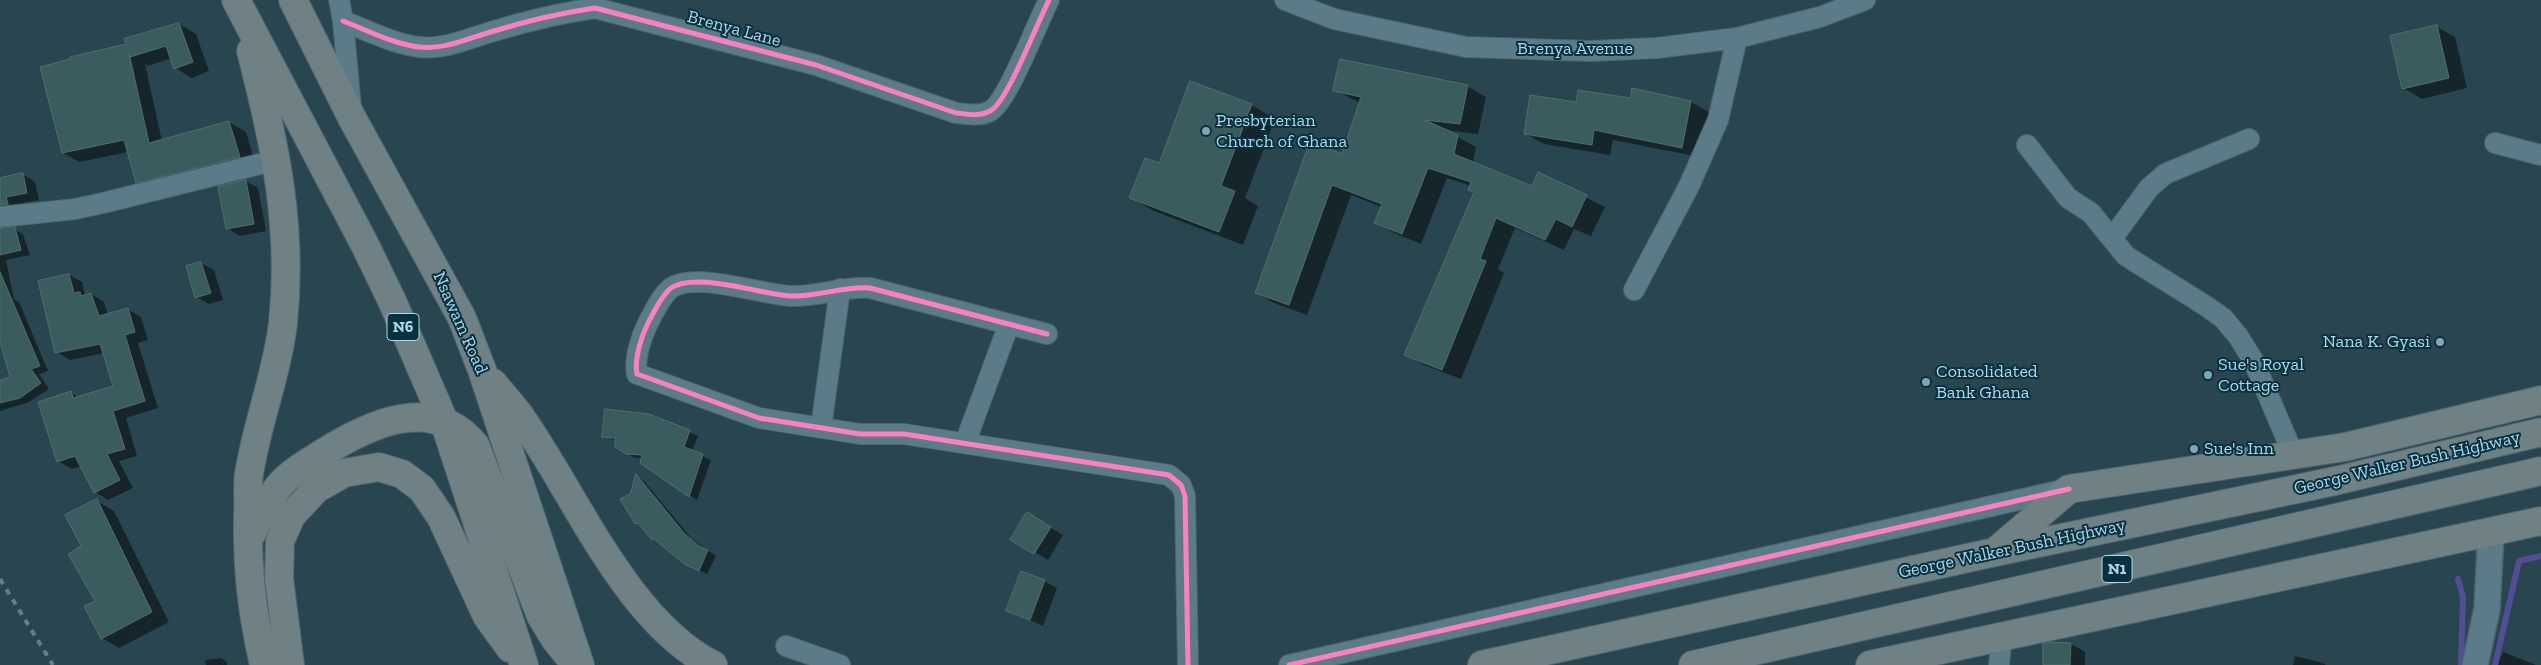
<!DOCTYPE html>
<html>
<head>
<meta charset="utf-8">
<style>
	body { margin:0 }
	canvas { display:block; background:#29454f }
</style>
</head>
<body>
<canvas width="2541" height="665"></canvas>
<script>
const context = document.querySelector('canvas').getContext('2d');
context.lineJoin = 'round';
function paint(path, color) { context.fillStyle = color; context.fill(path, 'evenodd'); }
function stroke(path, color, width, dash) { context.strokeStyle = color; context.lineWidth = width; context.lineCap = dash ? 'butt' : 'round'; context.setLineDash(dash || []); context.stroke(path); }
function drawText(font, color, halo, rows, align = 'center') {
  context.font = font + ' "Zilla Slab",serif'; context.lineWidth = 4; context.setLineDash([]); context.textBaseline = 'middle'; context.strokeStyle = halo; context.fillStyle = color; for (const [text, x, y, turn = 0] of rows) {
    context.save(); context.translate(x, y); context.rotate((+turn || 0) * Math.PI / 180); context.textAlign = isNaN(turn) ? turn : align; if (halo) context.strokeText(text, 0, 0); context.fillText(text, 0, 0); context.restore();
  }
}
const shadow = new Path2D(`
	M 179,24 L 196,34 L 209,71 L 192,78 L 175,68 L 172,58 L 148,66 L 145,64 L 162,141 L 229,122 L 246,132 L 256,166 L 153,191 L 137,182 L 128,152 L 79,162 L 63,153 L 127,45 Z
	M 2437,27 L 2455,37 L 2467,88 L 2422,99 L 2403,88 Z
	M 1191,82 L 1252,105 L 1275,119 L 1245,198 L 1258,206 L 1243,245 L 1154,211 L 1131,198 L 1159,165 Z
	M 1467,86 L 1486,97 L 1478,134 L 1445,130 L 1476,147 L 1473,163 L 1533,187 L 1539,174 L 1605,207 L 1591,236 L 1574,229 L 1564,250 L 1515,228 L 1498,269 L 1504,273 L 1461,379 L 1424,365 L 1406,354 L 1475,193 L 1471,186 L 1447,178 L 1421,244 L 1394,233 L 1376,223 L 1382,207 L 1351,195 L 1307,315 L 1274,303 L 1256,292 L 1343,155 L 1360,103 L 1335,90 Z
	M 1633,90 L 1691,102 L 1709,112 L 1700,157 L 1613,140 L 1610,155 L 1544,144 L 1526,134 L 1577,104 L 1631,99 Z
	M 22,174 L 35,182 L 39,200 L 10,205 L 0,200 L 0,179 Z
	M 246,181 L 258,188 L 266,231 L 240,236 L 227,228 Z
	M 0,229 L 14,229 L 23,234 L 30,255 L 6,260 L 14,299 L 19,302 L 48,371 L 39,374 L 49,389 L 29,402 L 0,411 L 0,381 L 11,378 L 0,338 Z
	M 201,263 L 214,270 L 223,300 L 209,304 L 196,297 Z
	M 69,275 L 82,282 L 85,296 L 91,294 L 104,302 L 108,315 L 127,309 L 141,317 L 148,340 L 138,343 L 158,408 L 126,418 L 137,456 L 119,461 L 133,488 L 108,500 L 95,492 L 81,466 L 72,469 L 58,461 L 71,393 L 80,398 L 114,387 L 104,353 L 70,360 L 57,352 Z
	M 649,415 L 698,436 L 692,451 L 711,460 L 697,500 L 641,463 L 643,458 L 635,458 L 626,453 L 617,441 L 604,436 Z
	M 637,476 L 644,481 L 692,539 L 716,556 L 707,574 L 694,568 L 653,539 L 643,527 L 636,523 L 631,494 Z
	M 97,501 L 114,511 L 169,622 L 119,648 L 102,638 L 97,601 L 83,547 Z
	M 1028,514 L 1063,535 L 1048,560 L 1012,539 Z
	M 1044,581 L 1057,588 L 1043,626 L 1007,610 Z
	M 2071,644 L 2085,652 L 2085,665 L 2046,665 Z
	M 2503,652 L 2536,665 L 2497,665 Z
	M 2295,656 L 2323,663 L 2326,665 L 2293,665 Z
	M 221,658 L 227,662 L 227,665 L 206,665 L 205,660 Z`);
const stream = new Path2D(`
	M 2458,579 L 2463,597 L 2461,665
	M 2495,665 L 2519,561 L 2541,556`);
const building = new Path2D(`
	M 179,23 L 193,62 L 174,69 L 166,46 L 130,57 L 129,53 L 149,143 L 229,121 L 240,157 L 136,183 L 124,140 L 62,153 L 40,67 L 70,59 L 70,57 L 126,44 L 124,39 Z
	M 2437,25 L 2449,78 L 2402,89 L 2390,36 Z
	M 1340,59 L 1468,85 L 1460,124 L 1425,120 L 1458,135 L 1454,154 L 1532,186 L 1538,172 L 1587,195 L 1572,227 L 1556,219 L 1545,240 L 1496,218 L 1480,259 L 1486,261 L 1442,370 L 1404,355 L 1474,192 L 1468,190 L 1471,182 L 1428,168 L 1402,234 L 1374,223 L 1382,204 L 1332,185 L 1289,305 L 1255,293 L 1310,141 L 1342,154 L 1361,97 L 1333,91 Z
	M 1190,81 L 1252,104 L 1221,186 L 1235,191 L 1219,232 L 1129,198 L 1145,158 L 1159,163 Z
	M 1632,88 L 1691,101 L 1682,148 L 1594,130 L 1592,145 L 1524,134 L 1530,95 L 1576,102 L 1578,90 L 1630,98 Z
	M 23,173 L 27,193 L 6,197 L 8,204 L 0,205 L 0,178 Z
	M 246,180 L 254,224 L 226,229 L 218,187 Z
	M 15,227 L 21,250 L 0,255 L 0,229 Z
	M 201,262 L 211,293 L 195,298 L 186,266 Z
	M 0,272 L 40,366 L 31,369 L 41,383 L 20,398 L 0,403 L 0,380 L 10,377 L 0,342 Z
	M 69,274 L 74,293 L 80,292 L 81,296 L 91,293 L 99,316 L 128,308 L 135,332 L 125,335 L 145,401 L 113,411 L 125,449 L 107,454 L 120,480 L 94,493 L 75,456 L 57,462 L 38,402 L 71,391 L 73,398 L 113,386 L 100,344 L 55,353 L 38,281 Z
	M 605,409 L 649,414 L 690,430 L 684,447 L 703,454 L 689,497 L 640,463 L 642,455 L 626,454 L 615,447 L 615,438 L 602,437 Z
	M 636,474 L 684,533 L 699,546 L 708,550 L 699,571 L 684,564 L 654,539 L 652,540 L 638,523 L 635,524 L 620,499 L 630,494 Z
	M 97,499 L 152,612 L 101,639 L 84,606 L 95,601 L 68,554 L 81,546 L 65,515 Z
	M 1027,512 L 1051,527 L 1034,554 L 1010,540 Z
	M 1021,571 L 1045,580 L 1030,620 L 1006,611 Z
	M 2051,642 L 2071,643 L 2070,665 L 2043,665 L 2043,644 Z`);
const minor = new Path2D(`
	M 339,0 L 343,21 L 351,108
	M 1285,0 L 1334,19 L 1466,47 L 1591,51 L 1657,48 L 1737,38 L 1820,17 L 1865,0
	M 343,21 C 367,30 393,44 419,47 C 445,50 469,38 494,31 C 527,21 560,13 595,8 L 816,65 L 956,113 C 967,114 980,117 990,111 C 1007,103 1038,21 1049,0
	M 2495,143 L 2541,155
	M 2027,145 L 2068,198 L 2091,213 L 2126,256 L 2206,306 L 2223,318 L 2238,336 L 2253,360 L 2294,456
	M 0,217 L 75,209 L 103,203 L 276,160
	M 2113,237 L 2149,188 L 2165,174 L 2249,139
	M 1634,290 L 1689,186 L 1718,120 L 1737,38
	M 1047,334 L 870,288 C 843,286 818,297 791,296 C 762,295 695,271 671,288 C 661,296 654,312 648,323 C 641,337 634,359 637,374 L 640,375 L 759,418 L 860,434 L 904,434 L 1169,475 L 1181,485 L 1185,496 L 1188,665
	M 821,428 L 840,289
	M 965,443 L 1009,324
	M 786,646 L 840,665
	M 1289,665 L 2067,489
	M 1999,665 L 2002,635`);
const tertiary = new Path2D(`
	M 2475,665 L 2487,609 L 2491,531`);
const trunk = new Path2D(`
	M 236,0 L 365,245 L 393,303 L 444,421 L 524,665
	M 293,0 L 352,118 L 462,318 L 482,370 L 580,665
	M 251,51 C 275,144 293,226 283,323 C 277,374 257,423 249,474 C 247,487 249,502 248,515 C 247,570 252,612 264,665
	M 493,383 C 502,394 512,405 520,416 C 575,493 626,621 713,665
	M 249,538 C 259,521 267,500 280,485 C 290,473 307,463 320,455 C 367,425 431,393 475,445 L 541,616 L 555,639 L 567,654
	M 1996,551 L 2069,489 L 2345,447 L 2541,400
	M 290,665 L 279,578 L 280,541 L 291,516 L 316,489 L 344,473 L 379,467 L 402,474 L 422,489 L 441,517 L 487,616 L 510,648
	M 1482,665 L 1995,552 L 2335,481 L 2541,432
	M 1693,665 L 2541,471
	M 1870,665 L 2541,521`);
const rail = new Path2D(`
	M 0,579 L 53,665`);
const cycleway = new Path2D(`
	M 343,21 C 367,30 393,44 419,47 C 445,50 469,38 494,31 C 527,21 560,13 595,8 L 816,65 L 956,113 C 967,114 980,117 990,111 C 1007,103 1038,21 1049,0
	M 1047,334 L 870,288 C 843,286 818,297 791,296 C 762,295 695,271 671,288 C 661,296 654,312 648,323 C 641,337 634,359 637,374 L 640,375 L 759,418 L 860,434 L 904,434 L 1169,475 L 1181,485 L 1185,496 L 1188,665
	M 1289,665 L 2069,489`);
const markers = [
	[1206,131,5,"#80a5b4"],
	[2440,342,5,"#80a5b4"],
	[2208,375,5,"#80a5b4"],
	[1926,382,5,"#80a5b4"],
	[2194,449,5,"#80a5b4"]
];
const shields = [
	[403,327,32],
	[2117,569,30]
];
const shieldNames = [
	["N6",403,327],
	["N1",2117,569]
];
const streetNames = [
	["Brenya Lane",734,29,15],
	["Brenya Avenue",1575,49],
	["Nsawam Road",460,323,66],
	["George Walker Bush Highway",2407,463,-13],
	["George Walker Bush Highway",2012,549,-12]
];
const poiNames = [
	["Presbyterian",1216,121],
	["Church of Ghana",1216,142],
	["Nana K. Gyasi",2430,342,"right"],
	["Sue's Royal",2218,365],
	["Cottage",2218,386],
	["Consolidated",1936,372],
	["Bank Ghana",1936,393],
	["Sue's Inn",2204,449]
];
paint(shadow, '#0007');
stroke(stream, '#524d94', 6);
paint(building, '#3a5c5e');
stroke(building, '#516e6c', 1);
stroke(minor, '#4b646e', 22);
stroke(tertiary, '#4b646e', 28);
stroke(trunk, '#4b646e', 30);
stroke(minor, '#5a7b87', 20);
stroke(tertiary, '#5a7b87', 25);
stroke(trunk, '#708186', 28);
stroke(rail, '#647f89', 4, [6, 6]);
stroke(cycleway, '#ff80c0', 5);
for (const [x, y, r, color] of markers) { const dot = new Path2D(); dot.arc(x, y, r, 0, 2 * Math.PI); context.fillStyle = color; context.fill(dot); stroke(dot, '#07313f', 2); }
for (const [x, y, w] of shields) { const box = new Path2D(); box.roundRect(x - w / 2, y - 13.5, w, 27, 4); context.fillStyle = '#07313f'; context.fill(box); stroke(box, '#afd9eb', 1); }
drawText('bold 16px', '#afd9eb', null, shieldNames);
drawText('18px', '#afd9eb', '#07313f', streetNames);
drawText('18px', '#afd9eb', '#07313f', poiNames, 'left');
</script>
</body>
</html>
